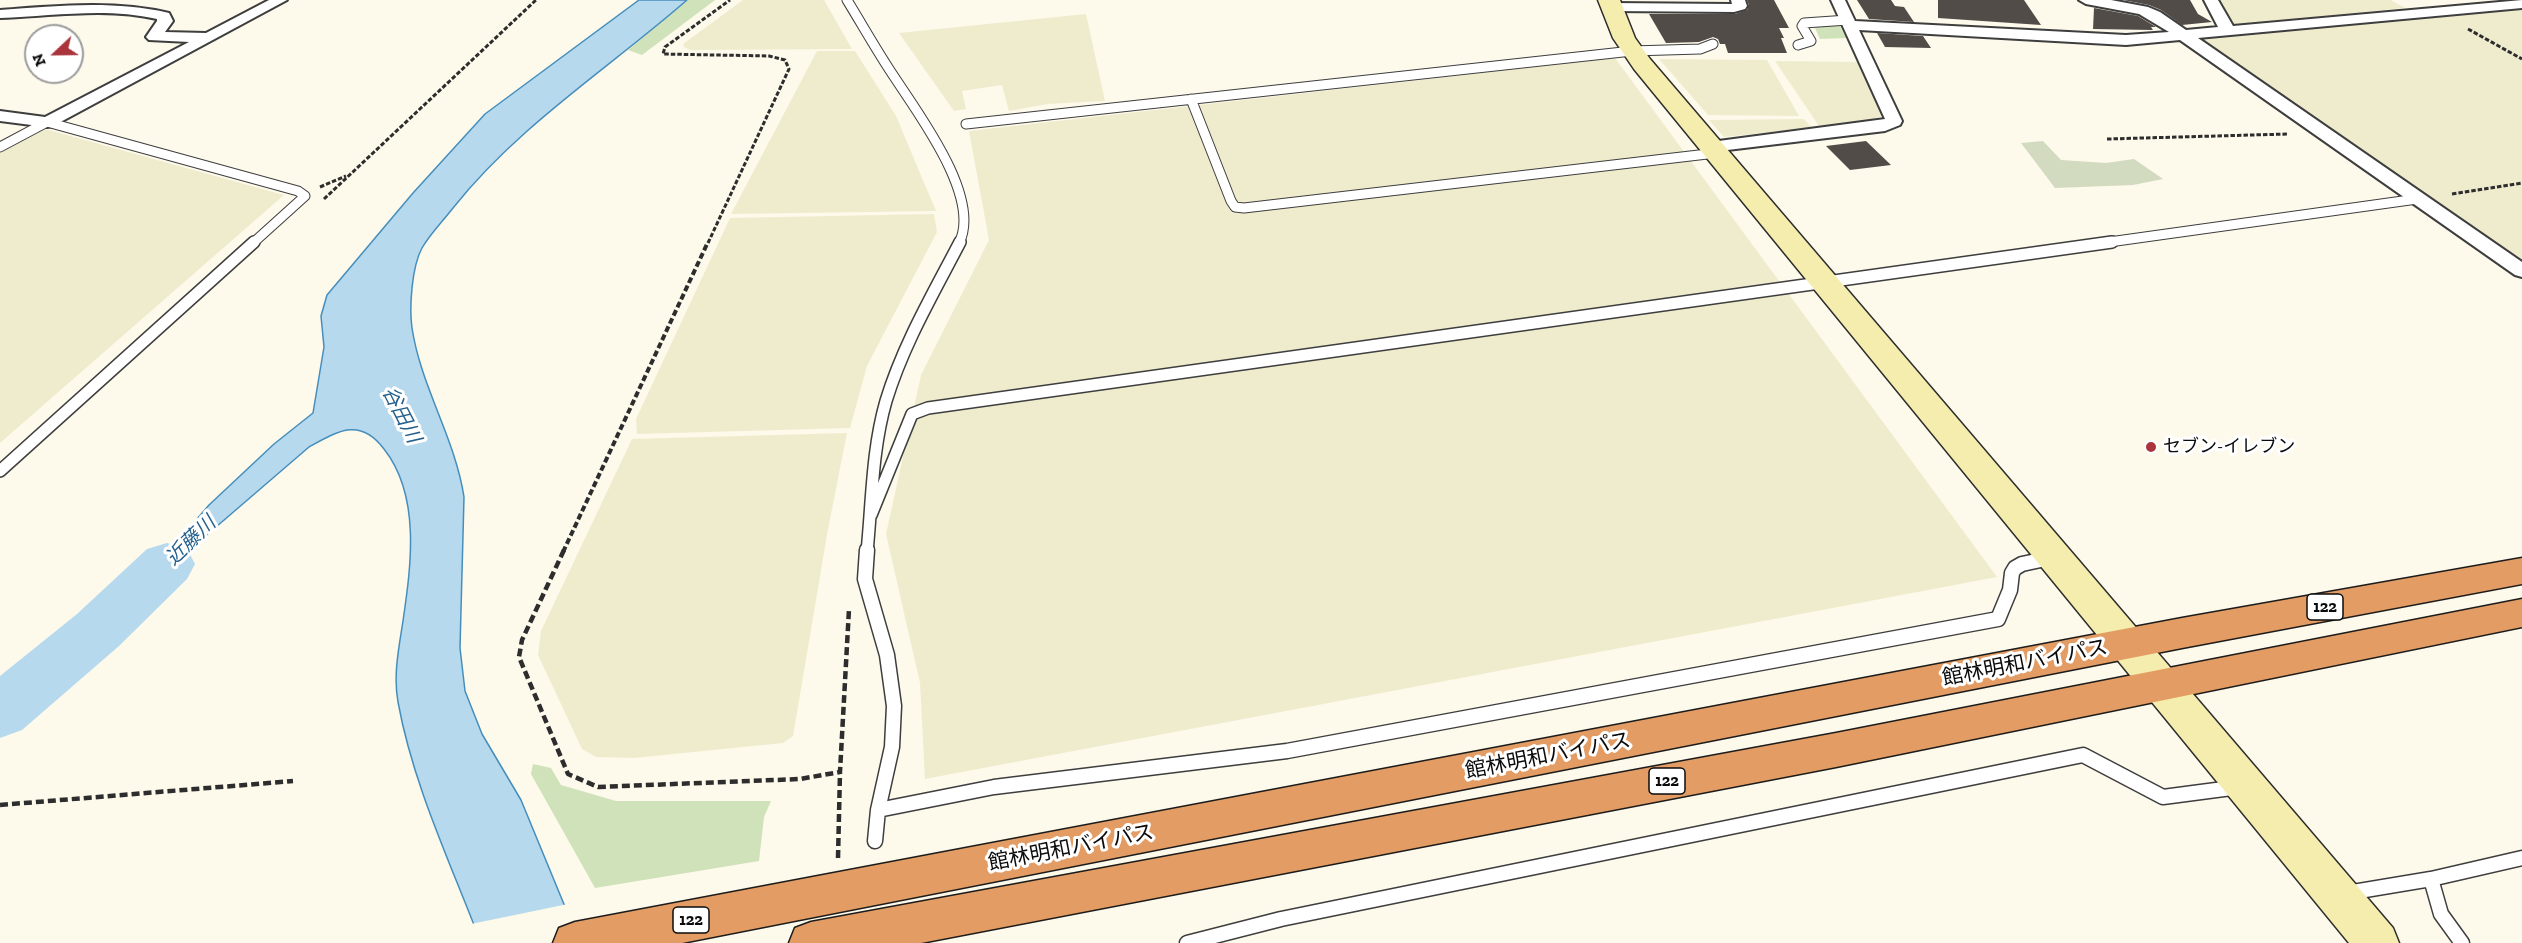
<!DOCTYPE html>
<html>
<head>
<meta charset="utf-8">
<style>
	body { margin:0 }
	#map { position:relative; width:2522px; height:943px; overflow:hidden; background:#fdf9eb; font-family:"Zilla Slab",serif }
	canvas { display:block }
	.north { position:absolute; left:24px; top:24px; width:60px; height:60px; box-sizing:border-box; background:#fff; border:2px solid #9d9d9d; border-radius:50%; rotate:248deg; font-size:16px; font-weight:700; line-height:24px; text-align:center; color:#0b0b0b }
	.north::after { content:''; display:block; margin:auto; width:21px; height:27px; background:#aa343b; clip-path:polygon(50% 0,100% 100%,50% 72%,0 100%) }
</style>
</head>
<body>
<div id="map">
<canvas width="2522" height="943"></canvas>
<div class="north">N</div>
</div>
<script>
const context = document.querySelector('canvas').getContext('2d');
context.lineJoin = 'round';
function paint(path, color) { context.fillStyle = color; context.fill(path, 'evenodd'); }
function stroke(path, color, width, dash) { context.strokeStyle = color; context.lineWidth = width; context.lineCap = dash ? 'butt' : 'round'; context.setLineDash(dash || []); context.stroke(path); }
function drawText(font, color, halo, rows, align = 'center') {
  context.font = font + ' "Zilla Slab","Noto Sans JP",serif'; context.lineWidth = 6; context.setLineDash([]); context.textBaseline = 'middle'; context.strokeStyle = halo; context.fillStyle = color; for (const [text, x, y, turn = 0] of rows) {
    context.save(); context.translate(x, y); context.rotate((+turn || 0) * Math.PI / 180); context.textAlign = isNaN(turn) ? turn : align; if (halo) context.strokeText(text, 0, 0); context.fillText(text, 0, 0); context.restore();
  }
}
const farmland = new Path2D(`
	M 743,0 L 824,0 L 852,49 L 690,50 L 684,47 L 683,44 Z
	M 2218,0 L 2391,0 L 2405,8 L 2233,26 Z
	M 2522,6 L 2522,261 L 2192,37 Z
	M 1086,14 L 1105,101 L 1047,104 L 1009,111 L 1002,85 L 962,91 L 966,109 L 954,111 L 899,33 Z
	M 817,51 L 855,51 L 896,116 L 936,211 L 731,214 Z
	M 1615,58 L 1997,577 L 925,779 L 920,683 L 886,534 L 921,375 L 989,240 L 969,131 Z
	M 1659,59 L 1767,60 L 1799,116 L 1708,115 Z
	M 1775,61 L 1860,62 L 1882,116 L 1865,121 L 1819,126 Z
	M 1804,119 L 1812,128 L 1724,137 L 1709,120 Z
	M 45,129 L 284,195 L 0,443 L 0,152 Z
	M 934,214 L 937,232 L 867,366 L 850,428 L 637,434 L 636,419 L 730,218 Z
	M 847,433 L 828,529 L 793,736 L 783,743 L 634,758 L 596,757 L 582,749 L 538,655 L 541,631 L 632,439 Z`);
const green = new Path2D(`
	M 688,0 L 715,0 L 642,55 L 628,50 Z
	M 1823,25 L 1840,26 L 1846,38 L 1820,39 L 1815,28 Z
	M 533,764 L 551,768 L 561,785 L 616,801 L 771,801 L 764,817 L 759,861 L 595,888 L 531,774 Z`);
const cemetery = new Path2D(`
	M 2043,141 L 2061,160 L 2106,163 L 2134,159 L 2163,179 L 2133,185 L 2055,188 L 2021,143 Z`);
const water = new Path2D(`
	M 639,0 L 687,0 C 608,69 519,125 453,208 C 443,221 430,234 422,248 C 412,266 409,307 412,328 C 421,387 455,438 464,497 L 460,648 L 465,691 L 482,734 L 521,800 L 580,943 L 481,943 C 451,864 413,785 398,702 C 393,675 399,647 403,621 C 411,566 421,496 384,449 C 360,417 338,431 309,447 L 116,613 L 209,505 L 274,444 L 313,413 L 324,347 L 321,316 L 327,295 L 413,193 L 485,114 Z`);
const pier = new Path2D(`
	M 568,904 L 583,943 L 478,943 L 471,924 Z`);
const river = new Path2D(`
	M 167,543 L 187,549 L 195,564 L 187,579 L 119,646 L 22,730 L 0,738 L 0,676 L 77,614 L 147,549 Z`);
const building = new Path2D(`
	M 1747,0 L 1774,0 L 1789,28 L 1779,28 L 1784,38 L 1781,38 L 1787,53 L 1728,53 L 1725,44 L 1720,44 L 1718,39 L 1713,37 L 1699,42 L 1666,43 L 1649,14 L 1735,14 L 1747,10 L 1749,5 Z
	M 1857,0 L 1891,0 L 1895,6 L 1904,7 L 1914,22 L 1869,19 Z
	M 1938,0 L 2024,0 L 2041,25 L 1938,18 Z
	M 2123,0 L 2190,0 L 2198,14 L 2212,22 L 2182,25 L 2161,10 L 2149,5 Z
	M 2094,8 L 2138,16 L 2156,27 L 2151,27 L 2153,30 L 2093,29 Z
	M 1877,33 L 1923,36 L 1931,48 L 1885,47 Z
	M 1866,141 L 1891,165 L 1850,170 L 1826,146 Z`);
const pathFar2 = new Path2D(`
	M 2468,29 L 2522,59
	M 2107,139 L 2288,134
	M 320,187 L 346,176
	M 2452,194 L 2522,183
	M 324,199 L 536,0
	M 708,243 L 789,69 L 785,60 L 769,56 L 663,54 L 665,47 L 730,0`);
const pathFar1 = new Path2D(`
	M 563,552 L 708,242`);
const path = new Path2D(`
	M 564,550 L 522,640 L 519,657 L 568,774 L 598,787 L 800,779 L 840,772 L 849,609
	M 0,805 L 293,781
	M 838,858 L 840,772`);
const laneFar2 = new Path2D(`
	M 847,0 C 863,26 878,53 895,78 C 919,115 982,198 959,243
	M 1798,45 L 1811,41 L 1802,26 L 1804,23 L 1848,20
	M 1191,99 L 1231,201 L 1235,207 L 1244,208 L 1716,153
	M 966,124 L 1632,51 L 1700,49 L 1713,44
	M 0,147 L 47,122 L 298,191 L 305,196 L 253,243
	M 2102,243 L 2417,199`);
const laneFar1 = new Path2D(`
	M 0,471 L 254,242
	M 871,515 L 912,414 L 928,408 L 2112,242
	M 867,552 C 872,502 872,449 886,401 C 903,345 933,294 960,242`);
const lane = new Path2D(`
	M 867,550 L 865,579 L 887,655 L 894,706 L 892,747 L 878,810 L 875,841
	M 878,810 L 994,787 L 1287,751 L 1998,619 L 2010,590 L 2012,573 L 2015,568 L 2022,564 L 2050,558
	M 2431,879 L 2441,914 L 2462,943
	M 2347,893 L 2431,879 L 2522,858
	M 1187,943 L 1281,919 L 2083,755 L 2163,797 L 2239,787`);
const street = new Path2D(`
	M 269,0 L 287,0 L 53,126 L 47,127 L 0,121 L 0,111 L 45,117 L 189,42 L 149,40 L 146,37 L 157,21 L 157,19 C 106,7 52,16 0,18 L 0,10 C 57,6 113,0 169,13 L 173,21 L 165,32 L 206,33 Z
	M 1731,0 L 1745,0 L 1747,6 L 1745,9 L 1734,12 L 1611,11 L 1604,7 L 1611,3 L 1732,4 Z
	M 1831,0 L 1845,0 L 1855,21 L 2126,35 L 2169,32 L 2139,14 L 2086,4 L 2079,0 L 2111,0 L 2148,7 L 2160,12 L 2186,30 L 2218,27 L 2204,0 L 2218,0 L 2233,26 L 2522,0 L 2522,8 L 2198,38 L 2522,262 L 2522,277 L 2515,275 L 2180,40 L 2126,45 L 1859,30 L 1902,121 L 1900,125 L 1885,131 L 1711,152 L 1705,151 L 1702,147 L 1705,143 L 1711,142 L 1885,119 Z`);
const secondary = new Path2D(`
	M 1598,0 L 1620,0 L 1635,38 L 1650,59 L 2393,928 L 2399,943 L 2349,943 L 1634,69 L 1613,38 Z`);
const highway = new Path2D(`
	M 2522,558 L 2522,584 L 2182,648 L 682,943 L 553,943 L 559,928 L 575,922 L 2182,618 Z
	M 2522,599 L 2522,627 L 1836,767 L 921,943 L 789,943 L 795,928 L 811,922 L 1836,733 Z`);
const markers = [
	[2151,447,6,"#aa343b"]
];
const shields = [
	[2325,607,36],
	[1667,781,36],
	[691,920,36]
];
const shieldNames = [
	["122",2325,607],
	["122",1667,781],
	["122",691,920]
];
const poiNames = [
	["セブン-イレブン",2163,447]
];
const waterNames = [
	["谷田川",401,415,63],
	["近藤川",191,541,-44]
];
const nearStreetnames = [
	["館林明和バイパス",2025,663,-11],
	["館林明和バイパス",1548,756,-11],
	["館林明和バイパス",1071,848,-11]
];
paint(farmland, '#efecce');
paint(green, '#cfe2b9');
paint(cemetery, '#d2dbbf');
paint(water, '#b6d9ee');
stroke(water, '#458ebc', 1.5);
paint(pier, '#fdf9eb');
paint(river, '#b6d9ee');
paint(building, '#524c49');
stroke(laneFar2, '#3e3e3e', 11);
stroke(laneFar1, '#3e3e3e', 14);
stroke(lane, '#3e3e3e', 17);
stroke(street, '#3e3e3e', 4);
stroke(secondary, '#2d2d2d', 3);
stroke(highway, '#1c1c1c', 3);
stroke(pathFar2, '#2d2d2d', 3, [4.5, 2]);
stroke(pathFar1, '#2d2d2d', 4, [6, 3]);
stroke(path, '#2d2d2d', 4.5, [8, 4]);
stroke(laneFar2, '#fff', 9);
stroke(laneFar1, '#fff', 11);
stroke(lane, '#fff', 14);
paint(street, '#fff');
paint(secondary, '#f5edae');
paint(highway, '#e39c63');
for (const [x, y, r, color] of markers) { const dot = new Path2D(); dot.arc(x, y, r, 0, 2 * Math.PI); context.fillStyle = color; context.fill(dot); stroke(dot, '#fff', 2); }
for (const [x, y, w] of shields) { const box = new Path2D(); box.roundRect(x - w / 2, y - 13, w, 26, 4.5); context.fillStyle = '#fff'; context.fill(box); stroke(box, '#0b0b0b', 1.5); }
drawText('bold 16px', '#0b0b0b', null, shieldNames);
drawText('18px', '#0b0b0b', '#fff', poiNames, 'left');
drawText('italic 20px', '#24608d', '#fff', waterNames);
drawText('21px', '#0b0b0b', '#fff', nearStreetnames);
</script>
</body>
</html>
